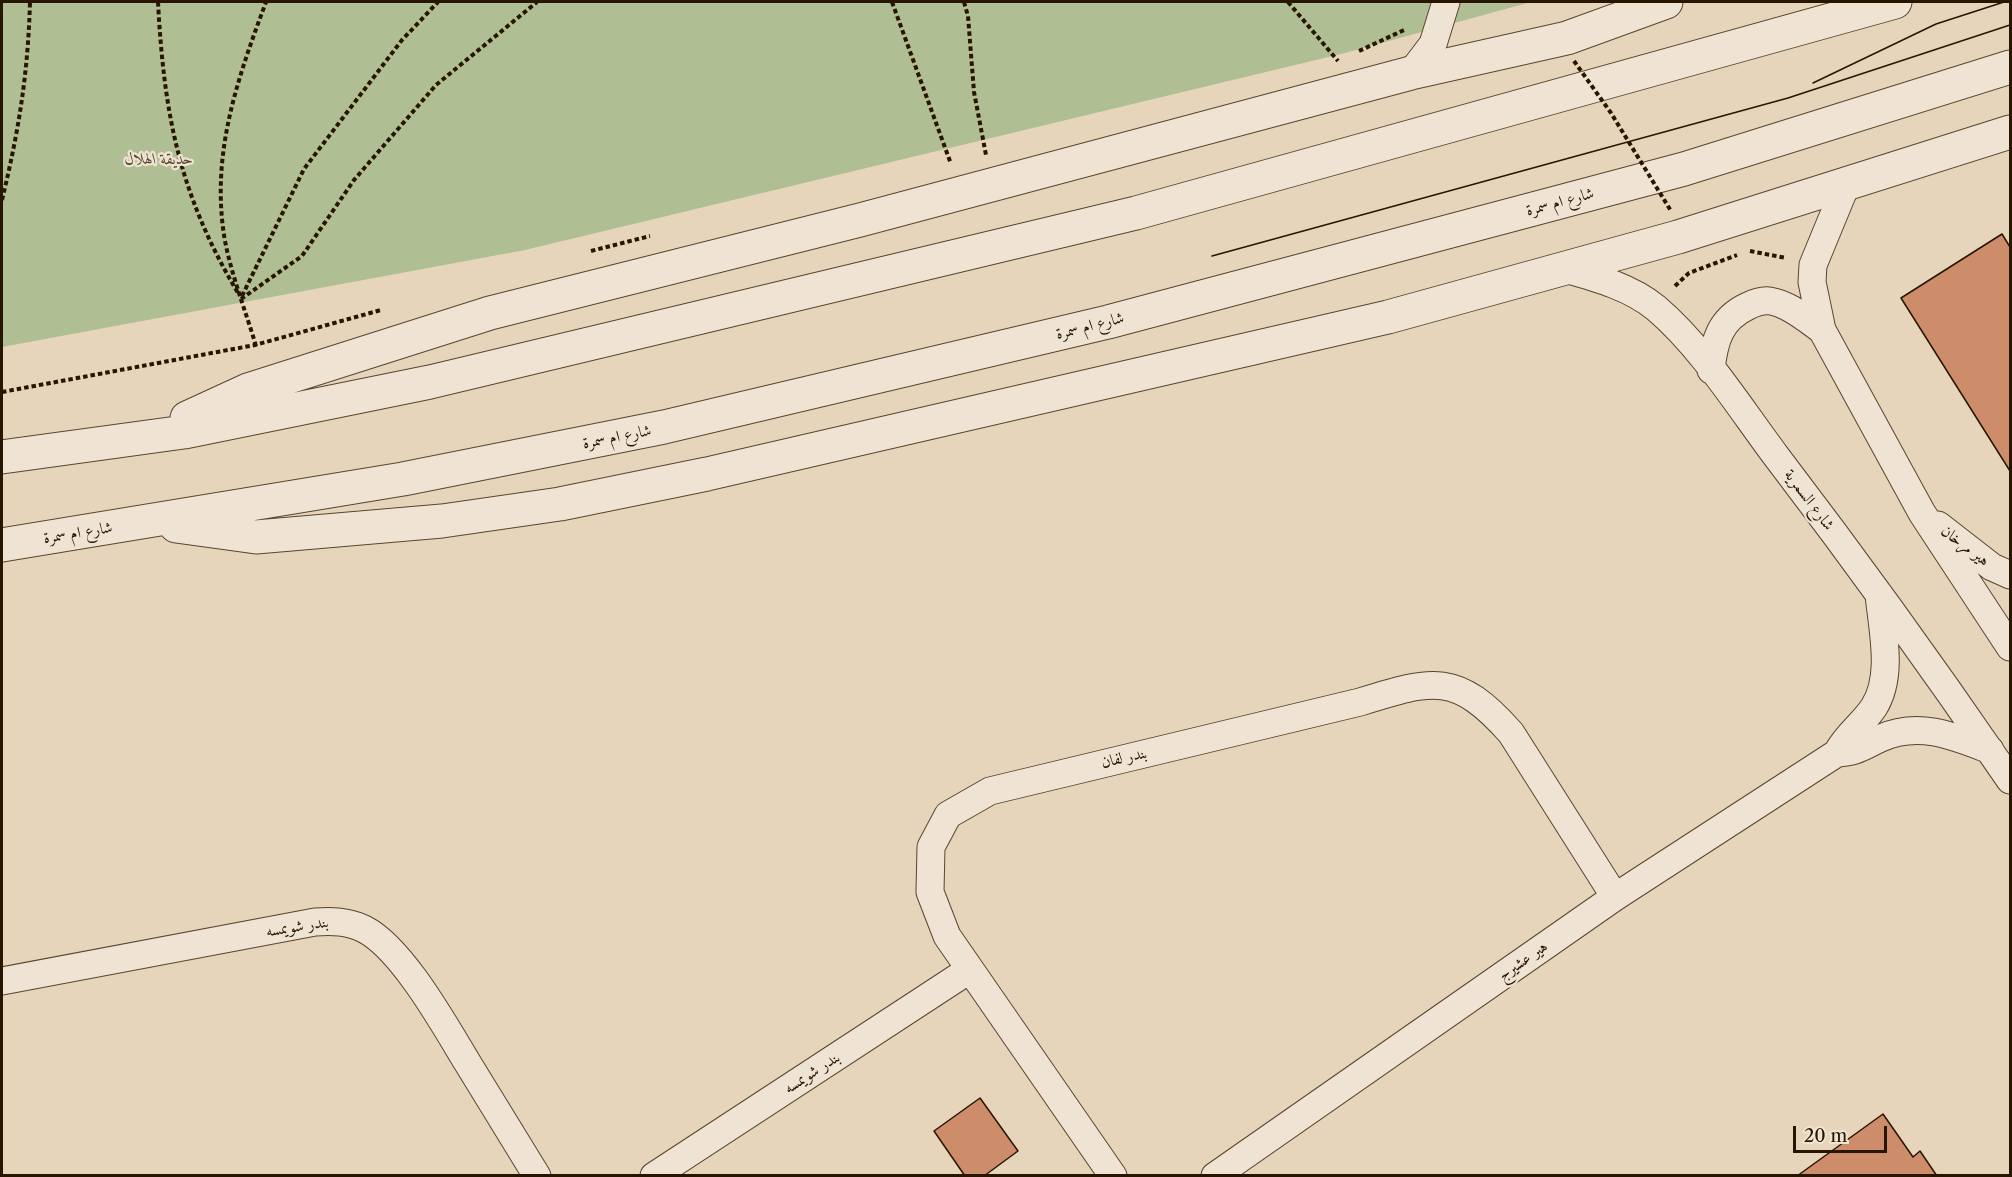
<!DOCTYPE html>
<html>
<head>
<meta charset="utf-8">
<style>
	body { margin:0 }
	#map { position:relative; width:2012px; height:1177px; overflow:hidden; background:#e6d5bb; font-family:"Libre Caslon Text",serif }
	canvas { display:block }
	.frame { position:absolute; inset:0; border:3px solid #281500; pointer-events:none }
	.scale { position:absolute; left:1793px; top:1126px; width:94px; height:27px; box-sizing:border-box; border:3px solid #281500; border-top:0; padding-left:8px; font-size:18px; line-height:21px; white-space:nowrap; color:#281500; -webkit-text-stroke:4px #efe4d3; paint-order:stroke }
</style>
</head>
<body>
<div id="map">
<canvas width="2012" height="1177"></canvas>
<div class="frame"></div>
<div class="scale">20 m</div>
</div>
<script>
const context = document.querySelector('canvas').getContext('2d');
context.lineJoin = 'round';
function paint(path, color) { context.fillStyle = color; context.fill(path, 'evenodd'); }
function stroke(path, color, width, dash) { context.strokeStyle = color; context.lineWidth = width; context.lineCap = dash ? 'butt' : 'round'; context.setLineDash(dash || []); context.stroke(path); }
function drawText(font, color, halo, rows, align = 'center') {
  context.font = font + ' "Libre Caslon Text",Amiri,serif'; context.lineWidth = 4.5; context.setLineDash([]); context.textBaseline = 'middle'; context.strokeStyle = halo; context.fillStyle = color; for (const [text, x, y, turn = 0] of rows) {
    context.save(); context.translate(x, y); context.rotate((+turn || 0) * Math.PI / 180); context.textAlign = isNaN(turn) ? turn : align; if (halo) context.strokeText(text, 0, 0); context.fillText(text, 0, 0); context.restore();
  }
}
const green = new Path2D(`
	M 2,2 L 1531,2 L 1345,53 L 525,250 L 2,347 Z`);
const building = new Path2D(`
	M 2002,234 L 2010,247 L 2010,471 L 1901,298 Z
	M 980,1098 L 1018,1151 L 984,1176 L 965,1176 L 934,1131 Z
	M 1883,1114 L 1913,1157 L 1920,1151 L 1937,1176 L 1797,1176 Z`);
const path = new Path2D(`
	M 158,2 C 164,114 179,194 238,293
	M 892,2 L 951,164
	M 964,2 L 968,16 L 974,92 L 986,155
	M 1288,2 L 1338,61
	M 1359,51 L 1404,30
	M 2,200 C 19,130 28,73 30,2
	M 591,251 L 650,236
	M 1750,251 L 1786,258
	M 1675,286 L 1689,273 L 1737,255
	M 242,296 L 304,169 L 402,40 L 438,2
	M 241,299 L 302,256 L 354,180 L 436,85 L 537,2
	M 256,346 C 246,312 232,277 225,241 C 210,156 237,80 266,2
	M 2,392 L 255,345 L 381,310`);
const minor = new Path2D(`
	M 1411,73 L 1433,44 L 1446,2
	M 1846,185 L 1813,265 L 1812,282 L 1822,330 L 1922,513 L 2010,647
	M 1565,269 C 1597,278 1630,287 1656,308 C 1702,347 1740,408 1776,456 C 1857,562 1935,670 2010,780
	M 1711,370 C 1714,341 1720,319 1748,306 C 1754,303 1763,300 1770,301 C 1789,304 1806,319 1822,330
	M 1938,525 L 1992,567 L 2010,575
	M 1837,753 C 1847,734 1862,725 1874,707 C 1894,675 1882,629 1879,594
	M 2,981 L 315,922 C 332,921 348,921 364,929 C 402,948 445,1026 467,1062 C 490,1100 514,1138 537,1176
	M 654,1176 L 969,970
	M 1113,1176 L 947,936 L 930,892 L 931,847 L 948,815 L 990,791 L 1360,702 C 1433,679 1457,672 1511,733 L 1615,897
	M 1215,1176 L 1615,897 L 1837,753 C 1858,752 1863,746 1881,738 C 1919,721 1954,736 1990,750`);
const tertiary = new Path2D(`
	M 187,418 L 248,390 L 490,313 L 860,220 L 1411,73 L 1567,38 L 1666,2
	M 2,457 L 184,432 L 430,382 L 1136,213 L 1895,2
	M 176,526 L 256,537 L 442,521 L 560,504 L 707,474 L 1388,317 L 1678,237 L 2010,132
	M 2,545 L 403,479 L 664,427 L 1108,322 L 1684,169 L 2010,67`);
const tram = new Path2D(`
	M 1813,83 L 1936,24 L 2004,2
	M 1212,256 L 1788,98 L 2010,25`);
const pathBridge = new Path2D(`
	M 1574,61 L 1611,113 L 1671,211`);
const parkNames = [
	["حديقة الهلال",159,159]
];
const streetNames = [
	["شارع ام سمرة",1560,202,-15],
	["شارع ام سمرة",1090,326,-14],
	["شارع ام سمرة",617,437,-11],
	["شارع السمرية",1809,500,53],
	["شارع ام سمرة",78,533,-9],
	["هير مرخان",1965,546,37],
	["بندر لفان",1124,758,-13],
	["بندر شويمسه",297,927,-9],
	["هير عشيرج",1523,961,-35],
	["بندر شويمسه",812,1073,-33]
];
paint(green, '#b0be94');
paint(building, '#cd8c6a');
stroke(building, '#281500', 1.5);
stroke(minor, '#58452f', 29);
stroke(tertiary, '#58452f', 35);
stroke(path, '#281500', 4, [4.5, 3]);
stroke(minor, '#efe4d3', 27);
stroke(tertiary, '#efe4d3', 33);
stroke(tram, '#281500', 1.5);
stroke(pathBridge, '#281500', 4, [4.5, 3]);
drawText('italic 16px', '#51482c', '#efe4d3', parkNames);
drawText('16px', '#281500', '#efe4d3', streetNames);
</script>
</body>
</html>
